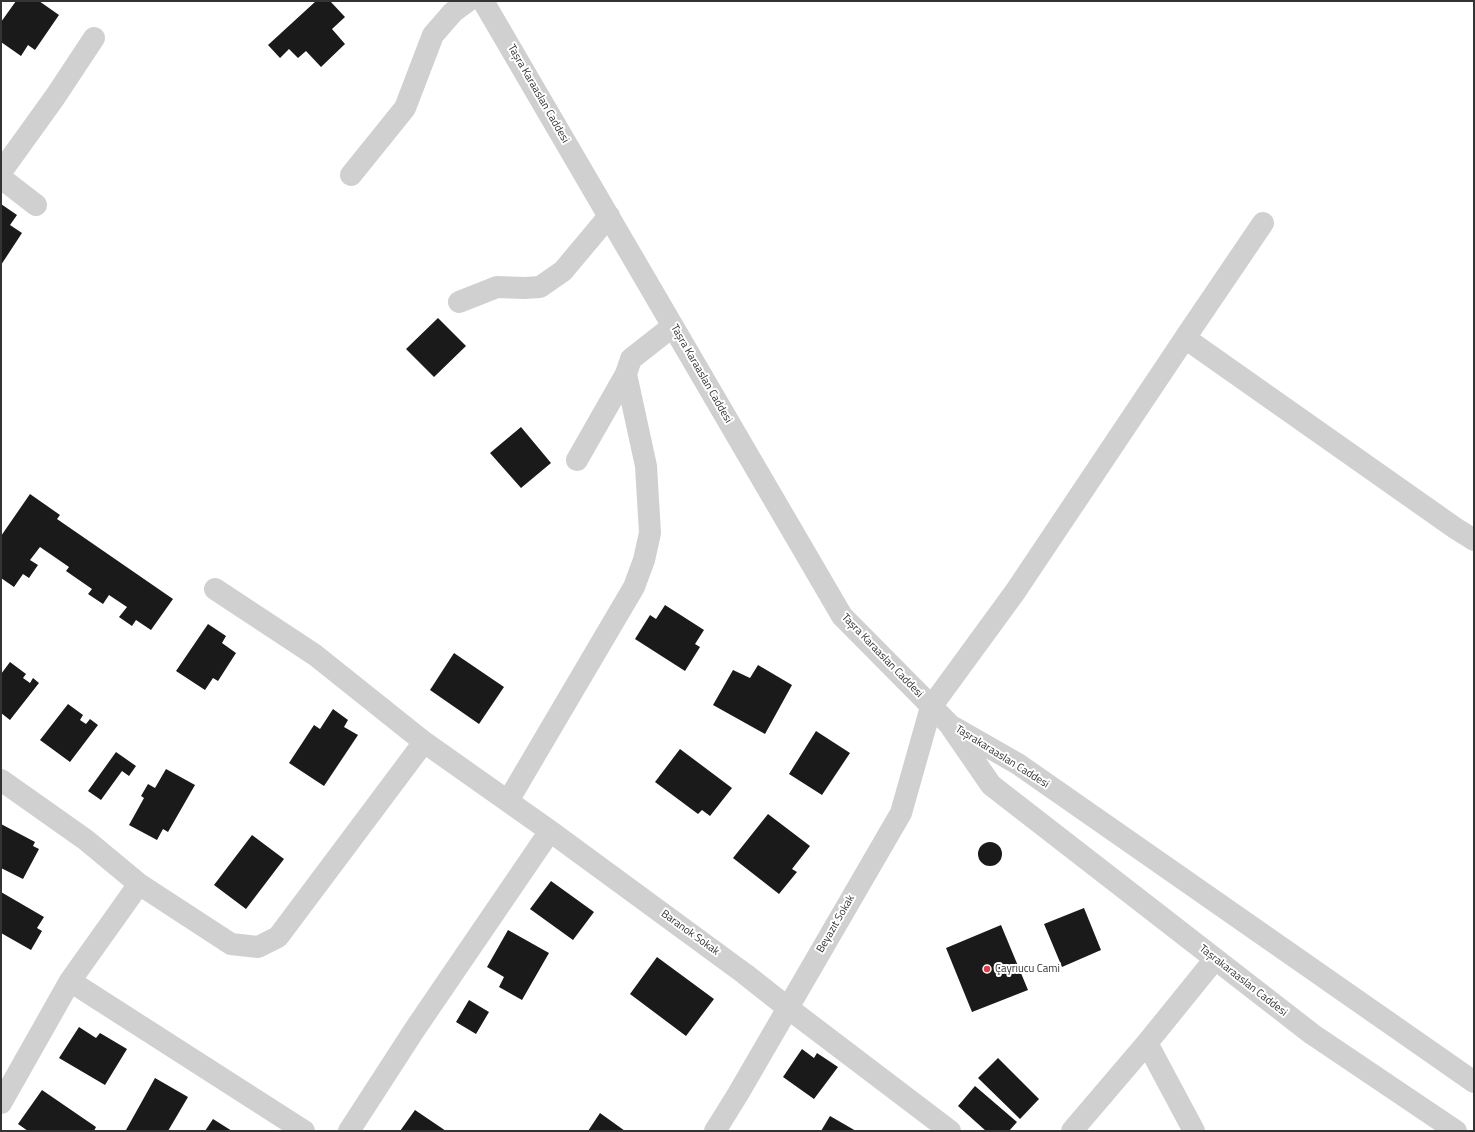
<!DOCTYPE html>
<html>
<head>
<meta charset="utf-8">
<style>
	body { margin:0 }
	#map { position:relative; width:1475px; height:1132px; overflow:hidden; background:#fff; font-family:"Titillium Web",sans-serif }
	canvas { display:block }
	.frame { position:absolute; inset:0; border:2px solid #333; pointer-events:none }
</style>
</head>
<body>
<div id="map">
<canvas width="1475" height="1132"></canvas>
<div class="frame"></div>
</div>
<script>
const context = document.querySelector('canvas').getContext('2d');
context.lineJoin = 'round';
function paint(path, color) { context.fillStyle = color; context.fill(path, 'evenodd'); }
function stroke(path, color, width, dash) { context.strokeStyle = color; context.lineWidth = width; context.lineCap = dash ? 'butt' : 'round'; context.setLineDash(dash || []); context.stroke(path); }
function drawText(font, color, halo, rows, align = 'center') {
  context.font = font + ' "Titillium Web",sans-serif'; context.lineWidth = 4; context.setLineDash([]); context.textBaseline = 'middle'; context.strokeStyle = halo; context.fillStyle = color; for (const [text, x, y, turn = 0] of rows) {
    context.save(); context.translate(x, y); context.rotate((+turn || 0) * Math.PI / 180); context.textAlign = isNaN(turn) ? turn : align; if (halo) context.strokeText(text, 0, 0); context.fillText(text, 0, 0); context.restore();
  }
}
const building = new Path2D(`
	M 16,1 L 39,1 L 59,15 L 35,50 L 28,45 L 21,56 L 1,42 L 1,22 Z
	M 316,1 L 330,1 L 345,17 L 332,29 L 345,44 L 321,67 L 306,51 L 298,58 L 289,49 L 280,58 L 268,45 Z
	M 1,204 L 17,215 L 10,225 L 22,233 L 1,265 Z
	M 438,318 L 466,346 L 434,377 L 406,349 Z
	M 521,427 L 551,463 L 521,488 L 490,453 Z
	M 30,494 L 60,515 L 57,519 L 173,599 L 151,630 L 136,620 L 132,626 L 119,617 L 127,607 L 109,595 L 103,604 L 88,594 L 92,589 L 66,571 L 69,567 L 40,547 L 30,560 L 38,565 L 29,578 L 23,574 L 14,587 L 1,578 L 1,536 Z
	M 665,605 L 704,630 L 695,644 L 700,647 L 685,671 L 635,639 L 650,615 L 656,619 Z
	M 208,624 L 226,636 L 222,643 L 236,653 L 218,681 L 213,678 L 205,690 L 176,671 Z
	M 454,653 L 504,687 L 479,724 L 430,690 Z
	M 10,662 L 26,674 L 23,678 L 30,683 L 33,678 L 39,683 L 10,720 L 1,713 L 1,674 Z
	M 758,665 L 792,685 L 765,734 L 713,705 L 733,670 L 750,678 Z
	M 68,704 L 83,715 L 80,720 L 86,724 L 90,719 L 98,725 L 70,762 L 40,740 Z
	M 333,709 L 348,720 L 344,727 L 358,735 L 324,786 L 289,763 L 314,725 L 320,729 Z
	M 816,731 L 850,753 L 822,795 L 789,774 Z
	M 680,749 L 732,788 L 710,816 L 702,810 L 698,814 L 655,782 Z
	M 116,752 L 136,766 L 129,776 L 122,771 L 101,800 L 88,791 Z
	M 166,769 L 195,785 L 168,832 L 163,829 L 157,840 L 129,825 L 144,798 L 141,796 L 148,784 L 155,788 Z
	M 768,814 L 810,846 L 792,869 L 797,872 L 779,894 L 733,858 Z
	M 1,824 L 35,842 L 33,846 L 39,849 L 23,879 L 1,868 Z
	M 252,835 L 284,859 L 246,909 L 214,885 Z
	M978 854a12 12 0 1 1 24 0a12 12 0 1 1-24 0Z
	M 551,881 L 594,912 L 573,940 L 530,909 Z
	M 1,892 L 44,917 L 37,928 L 42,931 L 31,950 L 1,933 Z
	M 1084,908 L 1101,950 L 1062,967 L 1044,924 Z
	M 1001,925 L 1028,990 L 972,1012 L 946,948 Z
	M 508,930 L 549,953 L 522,1000 L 499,987 L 504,977 L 487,967 Z
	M 657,957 L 714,999 L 686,1036 L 630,994 Z
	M 469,1000 L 489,1012 L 476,1034 L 456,1022 Z
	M 79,1027 L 96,1038 L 100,1033 L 127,1049 L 105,1085 L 59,1058 Z
	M 802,1049 L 814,1058 L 817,1053 L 838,1067 L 814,1099 L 783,1077 Z
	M 998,1058 L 1039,1099 L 1020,1119 L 978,1078 Z
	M 155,1078 L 188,1097 L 168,1131 L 127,1131 L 126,1130 Z
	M 975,1086 L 1017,1122 L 1009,1131 L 986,1131 L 958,1106 Z
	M 42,1090 L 96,1127 L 94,1131 L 28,1131 L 18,1124 Z
	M 415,1110 L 446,1131 L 400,1131 Z
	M 600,1113 L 625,1131 L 588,1131 Z
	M 830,1116 L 856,1131 L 821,1131 Z
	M 213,1119 L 232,1131 L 205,1131 Z`);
const minor = new Path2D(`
	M 483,1 L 842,616 L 949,724 L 991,785 L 1312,1034 L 1456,1131
	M 1,172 L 55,97 L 94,38
	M 351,175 L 405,108 L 433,35 L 453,12 L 468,1
	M 1,178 L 36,205
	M 1263,223 L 1185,338 L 1455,528 L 1474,540
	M 459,302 L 497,287 L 524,288 L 540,287 L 563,271 L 609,216
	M 577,460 L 626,374
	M 215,589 L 315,655 L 424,742 L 550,831 L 745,974 L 788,1008 L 950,1131
	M 955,728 L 1018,764 L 1474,1082
	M 1,780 L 86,840 L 139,884
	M 508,801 L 634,587 L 644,560 L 650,533 L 646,466 L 626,374 L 631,359 L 673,326
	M 70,981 L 304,1131
	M 1,1103 L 70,981 L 139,884 L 231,944 L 258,947 L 278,937 L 424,742
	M 349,1131 L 415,1029 L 550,831
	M 715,1131 L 738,1094 L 901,813 L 931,707 L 1015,592 L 1185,338
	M 1072,1131 L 1147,1043
	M 1194,1131 L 1147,1043 L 1215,959`);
const markers = [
	[987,969,4,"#e63946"]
];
const streetNames = [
	["Taşra Karaaslan Caddesi",538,94,60],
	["Taşra Karaaslan Caddesi",701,374,60],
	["Taşra Karaaslan Caddesi",882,656,46],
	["Taşrakaraaslan Caddesi",1002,757,32],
	["Beyazıt Sokak",836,924,-60],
	["Baranok Sokak",690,933,36],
	["Taşrakaraaslan Caddesi",1243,981,38]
];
const poiNames = [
	["Çayrıucu Cami",995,969]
];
paint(building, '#1a1a1a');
stroke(minor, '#d0d0d0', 22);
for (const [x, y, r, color] of markers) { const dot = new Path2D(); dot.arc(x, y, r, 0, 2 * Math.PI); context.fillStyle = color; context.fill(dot); stroke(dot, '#fff', 1.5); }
drawText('11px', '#333', '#fff', streetNames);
drawText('11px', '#333', '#fff', poiNames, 'left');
</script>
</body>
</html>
